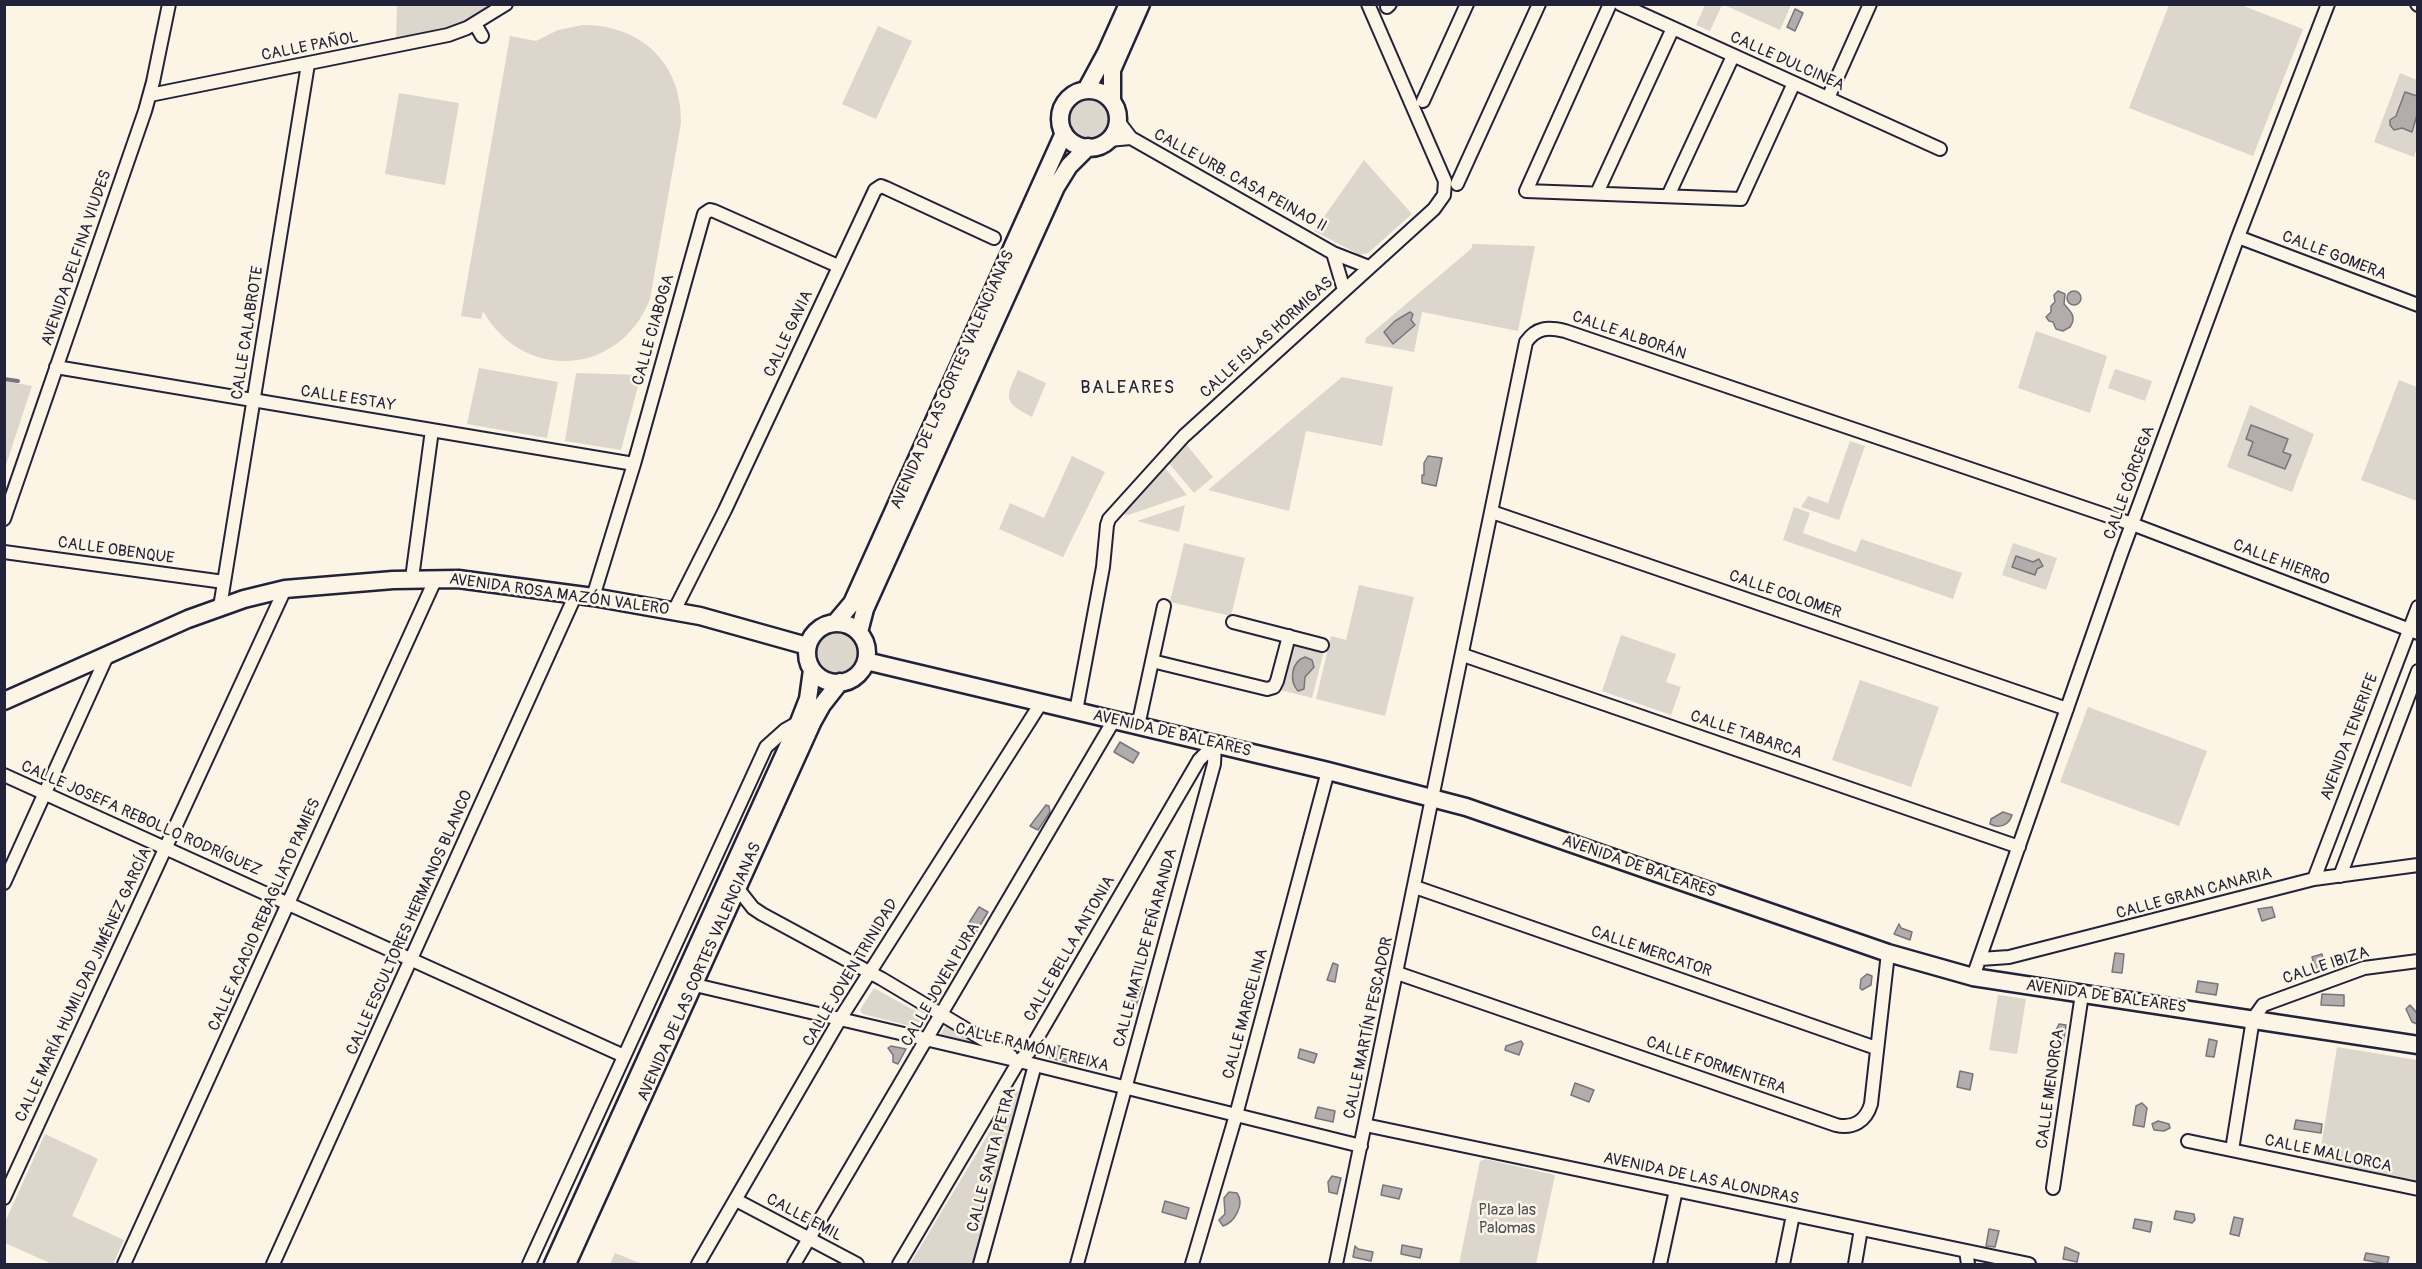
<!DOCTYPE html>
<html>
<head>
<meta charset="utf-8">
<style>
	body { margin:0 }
	#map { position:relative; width:2422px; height:1269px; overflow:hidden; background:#fcf5e5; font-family:Pangolin,sans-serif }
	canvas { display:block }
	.frame { position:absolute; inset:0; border:6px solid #22223b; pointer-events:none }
</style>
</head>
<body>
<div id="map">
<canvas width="2422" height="1269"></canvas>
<div class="frame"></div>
</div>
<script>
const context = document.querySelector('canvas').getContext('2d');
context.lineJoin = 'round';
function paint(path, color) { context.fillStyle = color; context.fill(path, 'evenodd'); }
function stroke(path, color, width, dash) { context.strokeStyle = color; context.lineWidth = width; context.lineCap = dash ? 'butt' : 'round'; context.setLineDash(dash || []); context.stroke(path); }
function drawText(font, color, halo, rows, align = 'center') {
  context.font = font + ' Pangolin,sans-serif'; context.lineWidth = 5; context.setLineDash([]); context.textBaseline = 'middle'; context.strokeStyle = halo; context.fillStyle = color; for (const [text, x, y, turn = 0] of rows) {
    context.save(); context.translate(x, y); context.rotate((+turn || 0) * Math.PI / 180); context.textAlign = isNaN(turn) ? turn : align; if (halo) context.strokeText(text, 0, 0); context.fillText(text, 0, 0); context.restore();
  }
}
const green = new Path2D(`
	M 397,5 L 490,5 L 469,20 L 449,29 L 396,40 Z
	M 1705,5 L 1722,5 L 1710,31 L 1696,25 Z
	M 1724,5 L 1791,5 L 1780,30 Z
	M 2169,5 L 2241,5 L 2303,29 L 2253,156 L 2129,108 Z
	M 583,25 C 642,25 682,64 681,123 L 650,299 C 620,376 524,383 483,311 L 481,319 L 461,316 L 510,36 L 536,41 L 558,30 Z
	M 878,26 L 912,41 L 876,119 L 842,104 Z
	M 2400,73 L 2417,80 L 2417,147 L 2414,157 L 2374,142 Z
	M 399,93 L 459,103 L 445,185 L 385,174 Z
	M1067 118a22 22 0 1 1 44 0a22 22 0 1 1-44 0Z
	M 1364,160 L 1412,214 L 1368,253 L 1360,255 L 1314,231 Z
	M 1472,244 L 1535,246 L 1518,331 L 1422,312 L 1414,352 L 1365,343 L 1366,338 L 1472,248 Z
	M 2036,331 L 2107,356 L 2090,413 L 2018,388 Z
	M 479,368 L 558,382 L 547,438 L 467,424 Z
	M 2115,369 L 2152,381 L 2145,401 L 2108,388 Z
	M 1018,370 L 1046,383 L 1032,417 C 1003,402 1005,399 1018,370 Z
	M 576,373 L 641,375 L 621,450 L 565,441 Z
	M 1342,377 L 1393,387 L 1382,446 L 1306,431 L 1289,511 L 1208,490 Z
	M 2399,380 L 2417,387 L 2417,501 L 2361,480 Z
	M 5,381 L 32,386 L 5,468 L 4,381 Z
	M 2250,405 L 2314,434 L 2292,492 L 2227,467 Z
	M 1850,441 L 1865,446 L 1839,520 L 1801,507 L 1808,496 L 1828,503 Z
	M 1185,443 L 1213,477 L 1194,493 L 1168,462 Z
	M 1072,456 L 1105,472 L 1063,557 L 999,529 L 1010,503 L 1044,518 Z
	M 1165,468 L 1187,495 L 1128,515 L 1122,514 Z
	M 1185,505 L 1179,532 L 1137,521 Z
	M 1794,507 L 1810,513 L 1803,533 L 1856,552 L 1861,539 L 1962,573 L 1953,599 L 1783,540 Z
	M 1184,543 L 1245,558 L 1231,616 L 1170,602 Z
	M 2013,543 L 2057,558 L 2046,590 L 2002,575 Z
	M 1359,585 L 1414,597 L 1385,716 L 1316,699 L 1331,636 L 1346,640 Z
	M815 652a22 22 0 1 1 44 0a22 22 0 1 1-44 0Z
	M 1621,635 L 1676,654 L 1666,682 L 1681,687 L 1671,715 L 1602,691 Z
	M 1293,643 L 1324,651 L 1312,698 L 1281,690 Z
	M 1860,680 L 1939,707 L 1911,787 L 1832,760 Z
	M 2088,707 L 2207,751 L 2179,826 L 2060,782 Z
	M 874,988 L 928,1018 L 922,1029 L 863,1014 L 860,1010 Z
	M 1998,995 L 2026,999 L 2017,1054 L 1989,1050 Z
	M 946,1025 L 984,1046 L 984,1047 L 939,1037 Z
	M 2337,1047 L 2417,1060 L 2417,1181 L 2319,1160 Z
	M 1015,1090 L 1020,1092 L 1020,1096 L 974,1264 L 910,1264 Z
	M 45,1134 L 98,1159 L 72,1216 L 124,1240 L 113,1264 L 52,1264 L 5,1243 L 5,1222 Z
	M 1485,1159 L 1555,1175 L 1536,1264 L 1459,1264 L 1480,1161 Z
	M 615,1253 L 642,1264 L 610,1264 Z`);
const water = new Path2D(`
	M 1795,9 L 1803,13 L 1795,31 L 1787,27 Z
	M 2405,92 L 2417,96 L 2417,115 L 2412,132 L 2402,128 L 2394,130 L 2390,125 L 2390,120 L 2396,116 Z
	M2067 298a7 7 0 1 1 14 0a7 7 0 1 1-14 0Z
	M 2058,291 L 2065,294 L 2064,304 C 2071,312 2077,317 2070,327 L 2063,331 L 2056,329 L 2053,322 L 2049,321 L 2046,317 L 2051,312 L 2051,306 L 2055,302 L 2054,295 Z
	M 1410,312 L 1413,314 L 1411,320 L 1415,325 L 1393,344 L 1384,332 L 1395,321 Z
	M 2251,425 L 2288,439 L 2283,452 L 2291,455 L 2285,469 L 2248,455 L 2253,442 L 2246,439 Z
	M 1428,456 L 1442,458 L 1436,486 L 1422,483 L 1422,475 L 1424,475 L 1424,463 Z
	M 2016,556 L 2033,562 L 2039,559 L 2043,566 L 2037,569 L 2035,575 L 2012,567 Z
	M 1305,657 L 1312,660 L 1314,667 L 1305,677 L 1304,689 L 1298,691 C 1289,681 1291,662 1305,657 Z
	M 1120,742 L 1139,753 L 1133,763 L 1114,752 Z
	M 1046,805 L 1049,806 L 1050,812 L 1038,830 L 1030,826 Z
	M 2003,812 L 2012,815 C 2009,825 2000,829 1990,824 L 1991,819 Z
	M 979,907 L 988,912 L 976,932 L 969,934 L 967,926 Z
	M 2272,907 L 2275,917 L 2262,921 L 2258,909 Z
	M 1899,924 L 1901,928 L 1912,932 L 1910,940 L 1894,934 Z
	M 2115,953 L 2124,954 L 2122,973 L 2112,972 Z
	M 2322,954 L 2327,971 L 2317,974 L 2312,957 Z
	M 1333,963 L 1338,965 L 1335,982 L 1327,980 Z
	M 1867,974 L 1872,976 L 1871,985 L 1862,990 L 1860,988 L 1861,979 Z
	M 2198,981 L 2218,984 L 2216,995 L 2196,992 Z
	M 1131,984 L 1142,987 L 1136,1006 L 1132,1005 L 1133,1002 L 1130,1002 L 1133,993 L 1130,989 Z
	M 2322,994 L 2344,995 L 2344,1006 L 2321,1005 Z
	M 2410,1005 L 2417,1013 L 2417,1024 L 2412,1022 L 2406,1009 Z
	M 2059,1024 L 2066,1025 L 2063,1045 L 2052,1044 L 2054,1034 Z
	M 2209,1039 L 2217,1041 L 2214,1057 L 2206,1056 Z
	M 1521,1041 L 1523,1044 L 1519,1055 L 1505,1050 L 1506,1046 Z
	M 1053,1045 L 1060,1046 L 1059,1054 L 1067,1056 L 1067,1058 L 1070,1059 L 1069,1063 L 1050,1058 Z
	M 891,1046 L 906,1049 L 898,1064 L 893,1062 L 893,1055 L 888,1048 Z
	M 1300,1049 L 1317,1054 L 1314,1063 L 1298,1058 Z
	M 1960,1071 L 1973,1074 L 1970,1090 L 1957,1087 Z
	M 1575,1083 L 1594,1090 L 1589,1102 L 1571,1095 Z
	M 2142,1103 L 2147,1108 L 2144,1127 L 2133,1125 L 2136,1106 Z
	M 1318,1107 L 1335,1111 L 1333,1122 L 1315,1118 Z
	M 2296,1120 L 2322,1124 L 2321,1133 L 2294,1129 Z
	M 2158,1121 L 2169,1124 L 2170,1128 L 2164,1131 L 2154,1130 L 2152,1124 Z
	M 1332,1176 L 1341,1178 L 1337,1194 L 1329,1192 L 1328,1182 Z
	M 1383,1185 L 1402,1189 L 1399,1199 L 1381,1195 Z
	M 1229,1192 L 1237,1193 C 1245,1204 1235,1222 1223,1226 L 1219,1220 L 1225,1214 L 1224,1198 Z
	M 1165,1201 L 1189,1208 L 1186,1219 L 1162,1212 Z
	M 2176,1211 L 2194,1214 L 2195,1220 L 2192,1223 L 2174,1219 Z
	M 2234,1217 L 2243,1219 L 2239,1236 L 2230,1234 Z
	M 2135,1219 L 2152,1222 L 2150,1232 L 2133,1228 Z
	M 1989,1229 L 1999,1231 L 1995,1247 L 1986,1246 Z
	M 1402,1245 L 1422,1249 L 1420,1258 L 1401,1254 Z
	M 1355,1246 L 1358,1249 L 1373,1252 L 1371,1261 L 1353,1257 Z
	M 2065,1247 L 2079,1253 L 2077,1262 L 2063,1259 Z
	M 2366,1253 L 2389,1257 L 2387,1264 L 2364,1260 Z`);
const stream = new Path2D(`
	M 4,379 L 18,381`);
const minor = new Path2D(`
	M 1610,4 L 1526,191 L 1741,199 L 1794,83
	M 1620,4 L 1940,149
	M 2417,4 L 2418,5
	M 1387,7 L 1390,4
	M 475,24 L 482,36
	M 150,95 L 448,35 L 467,28 L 506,4
	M 1828,98 L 1870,4
	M 1423,101 L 1467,4
	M 1118,121 L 1131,138 L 1333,253 L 1369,267
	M 1108,140 L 1131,138
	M 1457,184 L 1539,4
	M 1597,193 L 1673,28
	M 1668,196 L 1733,56
	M 2238,237 L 2418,305
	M 1333,253 L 1344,290
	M 56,367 L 634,464
	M 1492,512 L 2067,709
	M 4,519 L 145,111 L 153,82 L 169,4
	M 4,552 L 224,582
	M 412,578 L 432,430
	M 593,597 L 634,464 L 704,214 L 710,210 L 714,211 L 838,266
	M 220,607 L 308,64
	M 674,611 L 725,510 L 875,190 L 881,186 L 886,188 L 994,238
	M 1233,622 L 1322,645
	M 1463,655 L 2019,847
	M 1152,661 L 1267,689 L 1274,687 L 1277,681 L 1289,636
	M 1076,711 L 1103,567 L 1107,525 L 1109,519 L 1184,436 L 1434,209 L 1444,195 L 1445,181 L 1368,4
	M 1138,726 L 1164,606
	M 4,775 L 624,1056
	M 2340,876 L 2418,671
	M 2314,879 L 2418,607
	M 4,883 L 107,656
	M 1415,887 L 1876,1048
	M 738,889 L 753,908 L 762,914 L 882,979 L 1011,1056
	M 1980,959 L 2009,957 L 2314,879 L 2418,865
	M 1397,973 L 1836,1125 C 1853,1129 1866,1121 1871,1104 L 1888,953
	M 1973,977 L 2121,554 L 2238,237 L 2328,4
	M 695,985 L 1019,1061 L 1361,1146
	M 1365,1125 L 2029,1264
	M 2188,1141 L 2418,1189
	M 2232,1150 L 2253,1019 L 2263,1005 L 2364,968 L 2418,961
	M 2053,1188 L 2082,994
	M 4,1198 L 285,589
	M 736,1200 L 857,1264
	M 1966,1251 L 1968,1264
	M 124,1264 L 436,578
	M 273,1264 L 576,594
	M 529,1264 L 766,747 L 785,730 L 799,722
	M 698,1264 L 840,1019 L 1041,703
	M 794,1264 L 1114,720
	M 899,1264 L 1019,1061 L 1029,1052 L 1199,760 L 1215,744
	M 980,1264 L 1035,1065
	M 1077,1264 L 1214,764 L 1215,744
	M 1192,1264 L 1236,1115 L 1328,771
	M 1336,1264 L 1526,342 C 1537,327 1548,327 1565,331 L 2132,524 L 2418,633
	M 1660,1264 L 1676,1190
	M 1783,1264 L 1793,1215
	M 1855,1264 L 1861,1229`);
const major = new Path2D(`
	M 1086,90 L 1106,53 L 1128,4
	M1060 119a29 29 0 1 1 58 0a29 29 0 1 1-58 0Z
	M 1112,100 L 1112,70 L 1141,4
	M 836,622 L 852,603 L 1064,133
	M807 653a30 30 0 1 1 60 0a30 30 0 1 1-60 0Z
	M 859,632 L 865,609 L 1056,187 L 1069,166 L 1088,147
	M 866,661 L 1328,771 L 1466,807 L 1888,953 L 1973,977 L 2418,1045
	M 4,701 L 188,619 L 244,599 L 285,589 L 393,580 L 458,579 L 593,597 L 700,616 L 807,646
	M 553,1264 L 799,722 L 808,699 L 812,670
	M 567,1264 L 813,721 L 822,705 L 840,682`);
const streetNames = [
	["CALLE PAÑOL",310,47,-11],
	["CALLE DULCINEA",1787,62,24],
	["CALLE URB. CASA PEINAO II",1240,181,29],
	["CALLE GOMERA",2334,256,21],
	["AVENIDA DELFINA VIUDES",77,258,-71],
	["CALLE CIABOGA",654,330,-74],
	["CALLE CALABROTE",248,333,-81],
	["CALLE GAVIA",789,334,-65],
	["CALLE ALBORÁN",1629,336,19],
	["CALLE ISLAS HORMIGAS",1267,338,-42],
	["AVENIDA DE LAS CORTES VALENCIANAS",953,380,-66],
	["CALLE ESTAY",348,399,9],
	["CALLE CÓRCEGA",2130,483,-70],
	["CALLE OBENQUE",116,551,8],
	["CALLE HIERRO",2281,563,21],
	["AVENIDA ROSA MAZÓN VALERO",559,595,8],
	["CALLE COLOMER",1785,595,19],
	["AVENIDA DE BALEARES",1172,734,13],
	["CALLE TABARCA",1746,735,19],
	["AVENIDA TENERIFE",2350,737,-69],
	["CALLE JOSEFA REBOLLO RODRÍGUEZ",141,819,24],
	["AVENIDA DE BALEARES",1639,867,19],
	["CALLE GRAN CANARIA",2194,894,-15],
	["CALLE ACACIO REBAGLIATO PAMIES",265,915,-66],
	["CALLE ESCULTORES HERMANOS BLANCO",410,923,-66],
	["CALLE MATILDE PEÑARANDA",1146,948,-75],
	["CALLE BELLA ANTONIA",1070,949,-60],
	["CALLE MERCATOR",1651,952,19],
	["CALLE IBIZA",2326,966,-18],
	["AVENIDA DE LAS CORTES VALENCIANAS",700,972,-66],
	["CALLE JOVEN TRINIDAD",851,973,-59],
	["CALLE MARÍA HUMILDAD JIMÉNEZ GARCÍA",84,985,-65],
	["CALLE JOVEN PURA",941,985,-60],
	["AVENIDA DE BALEARES",2106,997,8],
	["CALLE MARCELINA",1246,1014,-75],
	["CALLE MARTÍN PESCADOR",1369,1028,-78],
	["CALLE RAMÓN FREIXA",1032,1048,14],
	["CALLE FORMENTERA",1716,1066,19],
	["CALLE MENORCA",2051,1089,-82],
	["CALLE MALLORCA",2328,1154,12],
	["CALLE SANTA PETRA",992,1160,-75],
	["AVENIDA DE LAS ALONDRAS",1701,1179,12],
	["CALLE EMIL",804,1218,28]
];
const parkNames = [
	["Plaza las",1507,1211],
	["Palomas",1507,1229]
];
const neighbourhoodNames = [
	["BALEARES",1128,388]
];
paint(green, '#dcd6cc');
paint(water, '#b2adab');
stroke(water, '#78757e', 1.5);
stroke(stream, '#78757e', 4);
stroke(minor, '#22223b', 16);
stroke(major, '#22223b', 21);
stroke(minor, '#fcf5e5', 12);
stroke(major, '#fcf5e5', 16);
drawText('16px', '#22223b', '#fcf5e5', streetNames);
drawText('16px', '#504f5f', '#fcf5e5', parkNames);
context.letterSpacing = '1.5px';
drawText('18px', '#22223b', '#fcf5e5', neighbourhoodNames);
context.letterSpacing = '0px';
</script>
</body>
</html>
